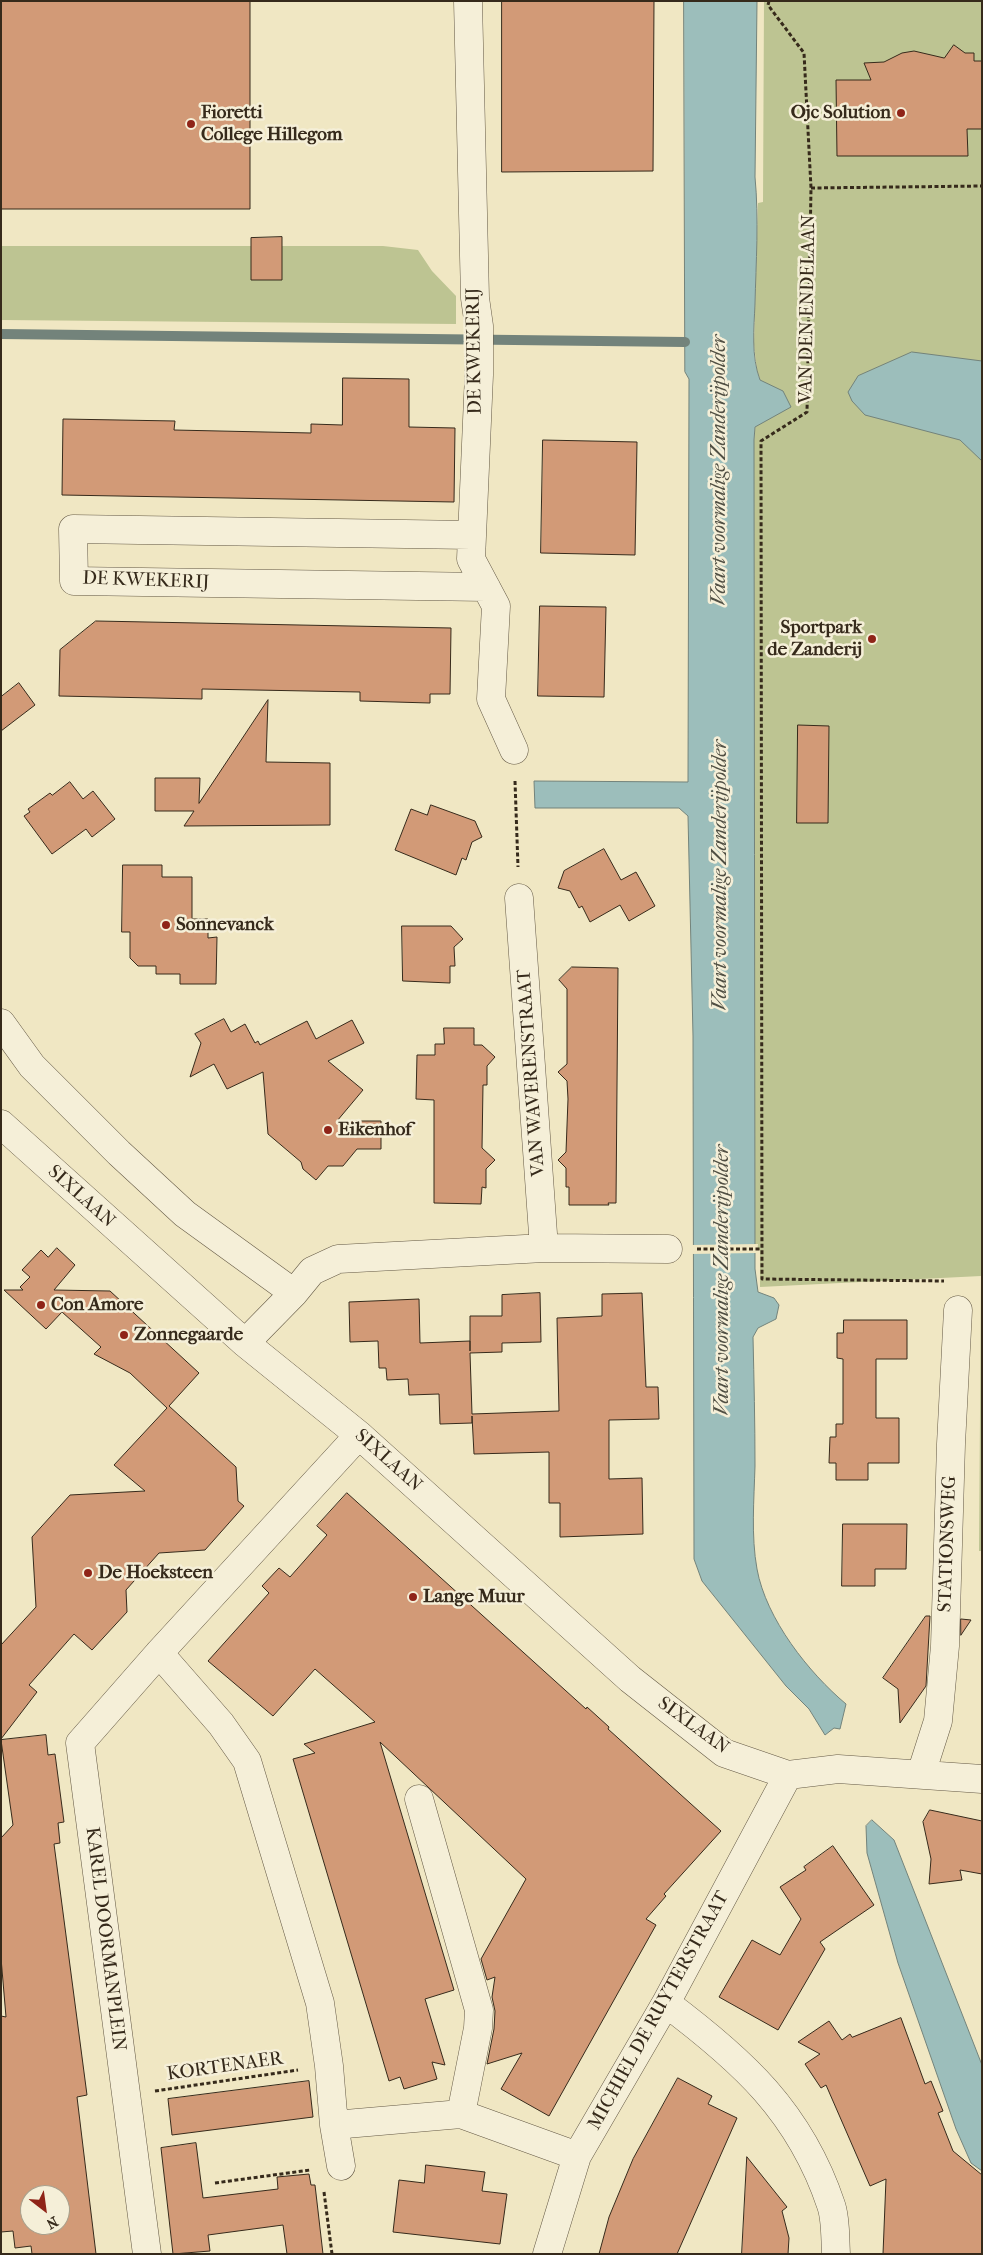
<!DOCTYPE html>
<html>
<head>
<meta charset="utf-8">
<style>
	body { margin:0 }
	#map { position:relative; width:983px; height:2255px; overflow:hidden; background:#f0e7c3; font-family:"IM FELL French Canon",serif }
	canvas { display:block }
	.frame { position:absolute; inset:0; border:2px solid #362a1b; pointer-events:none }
	.north { position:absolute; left:20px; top:2185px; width:50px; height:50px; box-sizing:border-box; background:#f5efd8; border:1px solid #a9a08c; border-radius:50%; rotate:150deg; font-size:14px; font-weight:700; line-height:20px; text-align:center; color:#362a1b }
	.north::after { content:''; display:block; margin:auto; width:18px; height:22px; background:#8f2418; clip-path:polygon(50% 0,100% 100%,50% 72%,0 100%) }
</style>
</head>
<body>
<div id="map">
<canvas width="983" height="2255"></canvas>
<div class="frame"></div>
<div class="north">N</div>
</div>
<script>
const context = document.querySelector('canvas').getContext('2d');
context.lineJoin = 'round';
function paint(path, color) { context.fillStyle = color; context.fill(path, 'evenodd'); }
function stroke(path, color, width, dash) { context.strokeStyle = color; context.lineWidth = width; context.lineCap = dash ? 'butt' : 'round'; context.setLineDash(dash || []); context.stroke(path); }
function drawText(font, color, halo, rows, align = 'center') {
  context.font = font + ' "IM FELL French Canon",serif'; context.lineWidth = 5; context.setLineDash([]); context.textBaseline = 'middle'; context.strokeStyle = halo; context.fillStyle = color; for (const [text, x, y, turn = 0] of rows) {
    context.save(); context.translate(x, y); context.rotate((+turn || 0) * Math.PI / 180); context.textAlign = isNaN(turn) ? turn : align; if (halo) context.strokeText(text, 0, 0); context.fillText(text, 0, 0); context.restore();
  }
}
const green = new Path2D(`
	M 764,1 L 982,1 L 982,1551 L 979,1551 L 981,1276 L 760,1287 L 760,1250 L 755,1249 L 754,440 L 760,380 L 757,371 L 754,344 L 758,203 L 763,202 Z
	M 1,246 L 383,246 L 418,250 L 432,271 L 456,296 L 456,324 L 1,320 Z`);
const water = new Path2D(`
	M 684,1 L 757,1 L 755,177 C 759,219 756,262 755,304 C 754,328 751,356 760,380 L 783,391 L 791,407 L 755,427 L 754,440 L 755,1269 L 758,1292 L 774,1298 L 779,1305 L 776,1319 L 758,1328 L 753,1337 C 754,1380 755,1423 755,1466 C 754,1500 751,1536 757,1569 C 766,1619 809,1673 846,1704 L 840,1729 L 834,1728 L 825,1735 L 809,1709 L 786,1686 L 702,1581 L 694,1559 L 693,1036 L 688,816 L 679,808 L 535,808 L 534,781 L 688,782 L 689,379 L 685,372 Z
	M 912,352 L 982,361 L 982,461 L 960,440 L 865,415 L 852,401 L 848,392 L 858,376 Z
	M 872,1820 L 894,1840 L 982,2065 L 982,2171 L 971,2163 L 956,2129 L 898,1963 L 867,1853 L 866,1826 Z`);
const pier = new Path2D(`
	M 758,1244 L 757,1253 L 691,1254 L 691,1245 Z`);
const stream = new Path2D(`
	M 1,334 L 685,342`);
const building = new Path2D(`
	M 1,1 L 250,1 L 250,209 L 1,209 Z
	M 502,1 L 654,1 L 653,171 L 502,172 Z
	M 954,45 L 965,53 L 974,53 L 974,61 L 982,61 L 982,129 L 967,129 L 968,156 L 837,156 L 836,80 L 871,80 L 864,63 L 884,62 L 902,53 L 914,51 L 944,58 Z
	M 282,237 L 282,280 L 251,280 L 251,238 Z
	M 343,378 L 409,379 L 409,427 L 455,428 L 454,502 L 62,495 L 63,419 L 175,421 L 174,430 L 311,433 L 311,424 L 342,425 Z
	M 543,440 L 637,442 L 635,555 L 541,553 Z
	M 540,606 L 606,607 L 604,697 L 538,696 Z
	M 96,621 L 451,628 L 450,694 L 430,694 L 430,703 L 360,701 L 360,692 L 202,689 L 202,699 L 59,696 L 60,650 Z
	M 19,683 L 35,705 L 1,731 L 1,697 Z
	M 268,700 L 266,762 L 330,763 L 330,825 L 184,826 L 194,811 L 155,811 L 155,778 L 200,778 L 199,803 Z
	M 798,725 L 829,726 L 828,823 L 797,823 Z
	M 70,782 L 83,799 L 93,791 L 115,819 L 92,837 L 86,829 L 52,854 L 24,816 L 30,812 L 28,809 L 50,793 L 52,795 Z
	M 431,805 L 475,821 L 482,837 L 472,842 L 466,860 L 462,858 L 456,875 L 395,850 L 411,809 L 427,815 Z
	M 604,849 L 621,880 L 636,872 L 655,906 L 629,921 L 620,905 L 590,922 L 582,906 L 579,908 L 570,891 L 558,888 L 564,871 Z
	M 123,865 L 162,865 L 162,877 L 192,877 L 192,919 L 208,919 L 208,938 L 217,937 L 216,984 L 180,984 L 180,974 L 156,974 L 156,966 L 138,966 L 130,958 L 130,932 L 122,932 Z
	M 402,926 L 451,926 L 463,939 L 454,947 L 455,966 L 450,966 L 450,983 L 403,981 Z
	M 572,967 L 618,968 L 616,1203 L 608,1203 L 609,1205 L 569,1205 L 569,1187 L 566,1187 L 566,1168 L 558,1160 L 566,1152 L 568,1099 L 567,1081 L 558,1072 L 567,1064 L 567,989 L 559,980 Z
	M 224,1019 L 231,1032 L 245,1024 L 255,1043 L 258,1041 L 260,1045 L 307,1021 L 316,1039 L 352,1020 L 364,1043 L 328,1061 L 363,1090 L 337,1121 L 381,1121 L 381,1149 L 357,1149 L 343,1166 L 328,1166 L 316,1180 L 303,1169 L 301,1162 L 268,1134 L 263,1072 L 227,1089 L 214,1064 L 190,1077 L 201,1043 L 195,1034 Z
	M 444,1028 L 474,1028 L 474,1045 L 482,1045 L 495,1057 L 487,1066 L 487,1085 L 483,1085 L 482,1148 L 495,1160 L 486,1169 L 486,1188 L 482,1187 L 481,1204 L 434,1203 L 434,1100 L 416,1099 L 417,1055 L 435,1055 L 435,1044 L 444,1044 Z
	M 57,1248 L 75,1265 L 54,1290 L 110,1291 L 199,1373 L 169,1406 L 236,1467 L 238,1501 L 244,1506 L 205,1550 L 159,1553 L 126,1590 L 127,1612 L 92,1650 L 74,1634 L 29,1685 L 37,1692 L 1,1739 L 1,1645 L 36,1607 L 32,1537 L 70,1495 L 145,1491 L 114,1465 L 167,1408 L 130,1373 L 94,1354 L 101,1347 L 62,1312 L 46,1329 L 4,1290 L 23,1290 L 20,1287 L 30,1277 L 22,1270 L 41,1250 L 48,1257 Z
	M 540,1293 L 541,1342 L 502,1343 L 502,1352 L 470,1353 L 472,1414 L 559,1411 L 557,1318 L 602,1316 L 602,1294 L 642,1293 L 646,1387 L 658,1387 L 659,1419 L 609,1420 L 609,1479 L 642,1478 L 643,1534 L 560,1537 L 560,1503 L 549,1503 L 549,1452 L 474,1454 L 472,1416 L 472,1423 L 440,1424 L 439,1394 L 409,1395 L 408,1379 L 387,1380 L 386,1368 L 379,1368 L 378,1341 L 350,1342 L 349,1302 L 419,1299 L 420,1343 L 470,1341 L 470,1351 L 470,1316 L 502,1316 L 502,1295 Z
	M 844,1320 L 907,1320 L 907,1359 L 876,1359 L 876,1418 L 899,1418 L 899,1463 L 868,1463 L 868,1480 L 836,1480 L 836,1463 L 829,1463 L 830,1437 L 836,1437 L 836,1424 L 843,1424 L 843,1359 L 837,1358 L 837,1333 L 843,1333 Z
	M 347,1493 L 586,1709 L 587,1707 L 609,1727 L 608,1729 L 721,1831 L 664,1894 L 666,1896 L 646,1919 L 656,1925 L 549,2116 L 501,2089 L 522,2053 L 487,2064 L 494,2029 L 495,2011 L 492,1997 L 495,1977 L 487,1980 L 481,1959 L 526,1879 L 380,1742 L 454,1990 L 425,1999 L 445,2065 L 432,2062 L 437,2079 L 404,2089 L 400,2077 L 389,2081 L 293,1759 L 315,1753 L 304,1744 L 375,1722 L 315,1669 L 273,1716 L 208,1661 L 269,1593 L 262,1586 L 279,1568 L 290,1577 L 327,1535 L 317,1526 Z
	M 843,1524 L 907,1524 L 906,1569 L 875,1569 L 875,1586 L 842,1586 Z
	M 926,1616 L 930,1616 L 926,1686 L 900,1723 L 898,1689 L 883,1678 Z
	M 961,1619 L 971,1620 L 961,1635 Z
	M 46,1735 L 48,1755 L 55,1754 L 64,1822 L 58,1823 L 60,1843 L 54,1844 L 87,2095 L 77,2097 L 96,2254 L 32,2254 L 31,2246 L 15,2248 L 13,2231 L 1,2232 L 1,2016 L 6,2017 L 1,1958 L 1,1838 L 13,1825 L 1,1740 ZM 30,2195 L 60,2195 L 60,2225 L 30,2225 Z
	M 930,1810 L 982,1821 L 982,1874 L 960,1870 L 962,1880 L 929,1884 L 931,1859 L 923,1822 Z
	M 833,1846 L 874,1905 L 820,1942 L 825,1949 L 778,2030 L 719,1997 L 752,1940 L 780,1955 L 801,1919 L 780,1887 L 806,1870 L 804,1867 Z
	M 901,2018 L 925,2084 L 931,2081 L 943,2111 L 938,2113 L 953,2151 L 982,2175 L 982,2254 L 883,2254 L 886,2179 L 870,2186 L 826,2085 L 821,2088 L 805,2064 L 820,2054 L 798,2042 L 829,2021 L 842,2040 L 850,2034 L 852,2037 Z
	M 678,2078 L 712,2096 L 708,2104 L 737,2118 L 677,2254 L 599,2254 L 609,2217 L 633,2159 Z
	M 309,2081 L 313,2117 L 172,2135 L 168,2099 Z
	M 196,2143 L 203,2198 L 278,2189 L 277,2177 L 309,2174 L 311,2185 L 315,2185 L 323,2254 L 287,2254 L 283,2225 L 208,2235 L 210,2251 L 173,2254 L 161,2148 Z
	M 747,2157 L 787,2207 L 782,2211 L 789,2238 L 788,2254 L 742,2254 Z
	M 426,2165 L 485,2172 L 482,2191 L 507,2194 L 500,2244 L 393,2232 L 399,2180 L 424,2183 Z`);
const path = new Path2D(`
	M 769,1 L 768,5 L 804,53 L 811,188 L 807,412 L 761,441 L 762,1279 L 944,1281
	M 811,188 L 982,186
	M 515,781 L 518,867
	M 697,1249 L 761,1249
	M 155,2091 L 298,2070
	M 215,2183 L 310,2170
	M 324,2192 L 332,2254`);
const minor = new Path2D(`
	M 468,1 L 475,298 L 479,326 L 479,375 L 471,559 L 496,606 L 491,699 L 514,750
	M 471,535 L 73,529 L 74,581 L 486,587
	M 519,898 L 544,1248
	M 1,1023 L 32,1066 L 119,1153 L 185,1214 L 294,1293
	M 1,1124 L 245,1343 L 359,1435 L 630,1679 L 724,1753 L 788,1775 L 838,1769 L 982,1779
	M 245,1343 L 294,1293 L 312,1271 L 338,1259 L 544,1248 L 668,1249
	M 159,1653 L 221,1724 L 247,1761 L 320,2003 L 329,2066 L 334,2125 L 461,2114 L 577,2156
	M 921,1774 L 938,1721 L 945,1646 L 951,1444 L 958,1310
	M 419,1799 L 479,2010 L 478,2028 L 461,2114
	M 666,2003 C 742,2060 800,2112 831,2205 C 836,2219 835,2238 836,2254
	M 334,2125 L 341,2166
	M 147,2254 L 80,1743 L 159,1653 L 359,1435
	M 547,2254 L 577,2156 L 666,2003 L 788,1775`);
const markers = [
	[901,113,5,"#8f2418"],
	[191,124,5,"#8f2418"],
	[872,639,5,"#8f2418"],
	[166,925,5,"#8f2418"],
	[328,1130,5,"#8f2418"],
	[41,1305,5,"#8f2418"],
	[124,1335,5,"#8f2418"],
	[88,1573,5,"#8f2418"],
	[413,1597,5,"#8f2418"]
];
const poiNames = [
	["Fioretti",201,113],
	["College Hillegom",201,135],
	["Ojc Solution",891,113,"right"],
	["Sportpark",862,628,"right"],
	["de Zanderij",862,650,"right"],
	["Sonnevanck",176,925],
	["Eikenhof",338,1130],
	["Con Amore",51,1305],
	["Zonnegaarde",134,1335],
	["De Hoeksteen",98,1573],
	["Lange Muur",423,1597]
];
const streetNames = [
	["VAN DEN ENDELAAN",808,309,-89],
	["DE KWEKERIJ",475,351,-91],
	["DE KWEKERIJ",146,581,2],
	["VAN WAVERENSTRAAT",532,1073,-94],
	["SIXLAAN",81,1197,42],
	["SIXLAAN",388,1461,42],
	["STATIONSWEG",948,1544,-88],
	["SIXLAAN",693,1726,36],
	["KAREL DOORMANPLEIN",105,1939,83],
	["MICHIEL DE RUYTERSTRAAT",659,2011,-61],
	["KORTENAER",225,2067,-8]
];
const waterNames = [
	["Vaart voormalige Zanderijpolder",720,470,-90],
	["Vaart voormalige Zanderijpolder",721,875,-90],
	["Vaart voormalige Zanderijpolder",723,1280,-90]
];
paint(green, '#bdc492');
paint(water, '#9cbebb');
stroke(water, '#73837b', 1);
paint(pier, '#f0e7c3');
stroke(stream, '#73837b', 10);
paint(building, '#d29a77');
stroke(building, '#362a1b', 1);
stroke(minor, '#645945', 29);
stroke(path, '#362a1b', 3, [4, 2.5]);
stroke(minor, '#f5efd8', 28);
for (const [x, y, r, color] of markers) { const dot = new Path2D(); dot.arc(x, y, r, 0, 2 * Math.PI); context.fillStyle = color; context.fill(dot); stroke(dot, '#f5efd8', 2); }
drawText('bold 19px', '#362a1b', '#f5efd8', poiNames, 'left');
drawText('19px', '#362a1b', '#f5efd8', streetNames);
drawText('italic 20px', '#504f43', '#f5efd8', waterNames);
</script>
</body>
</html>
